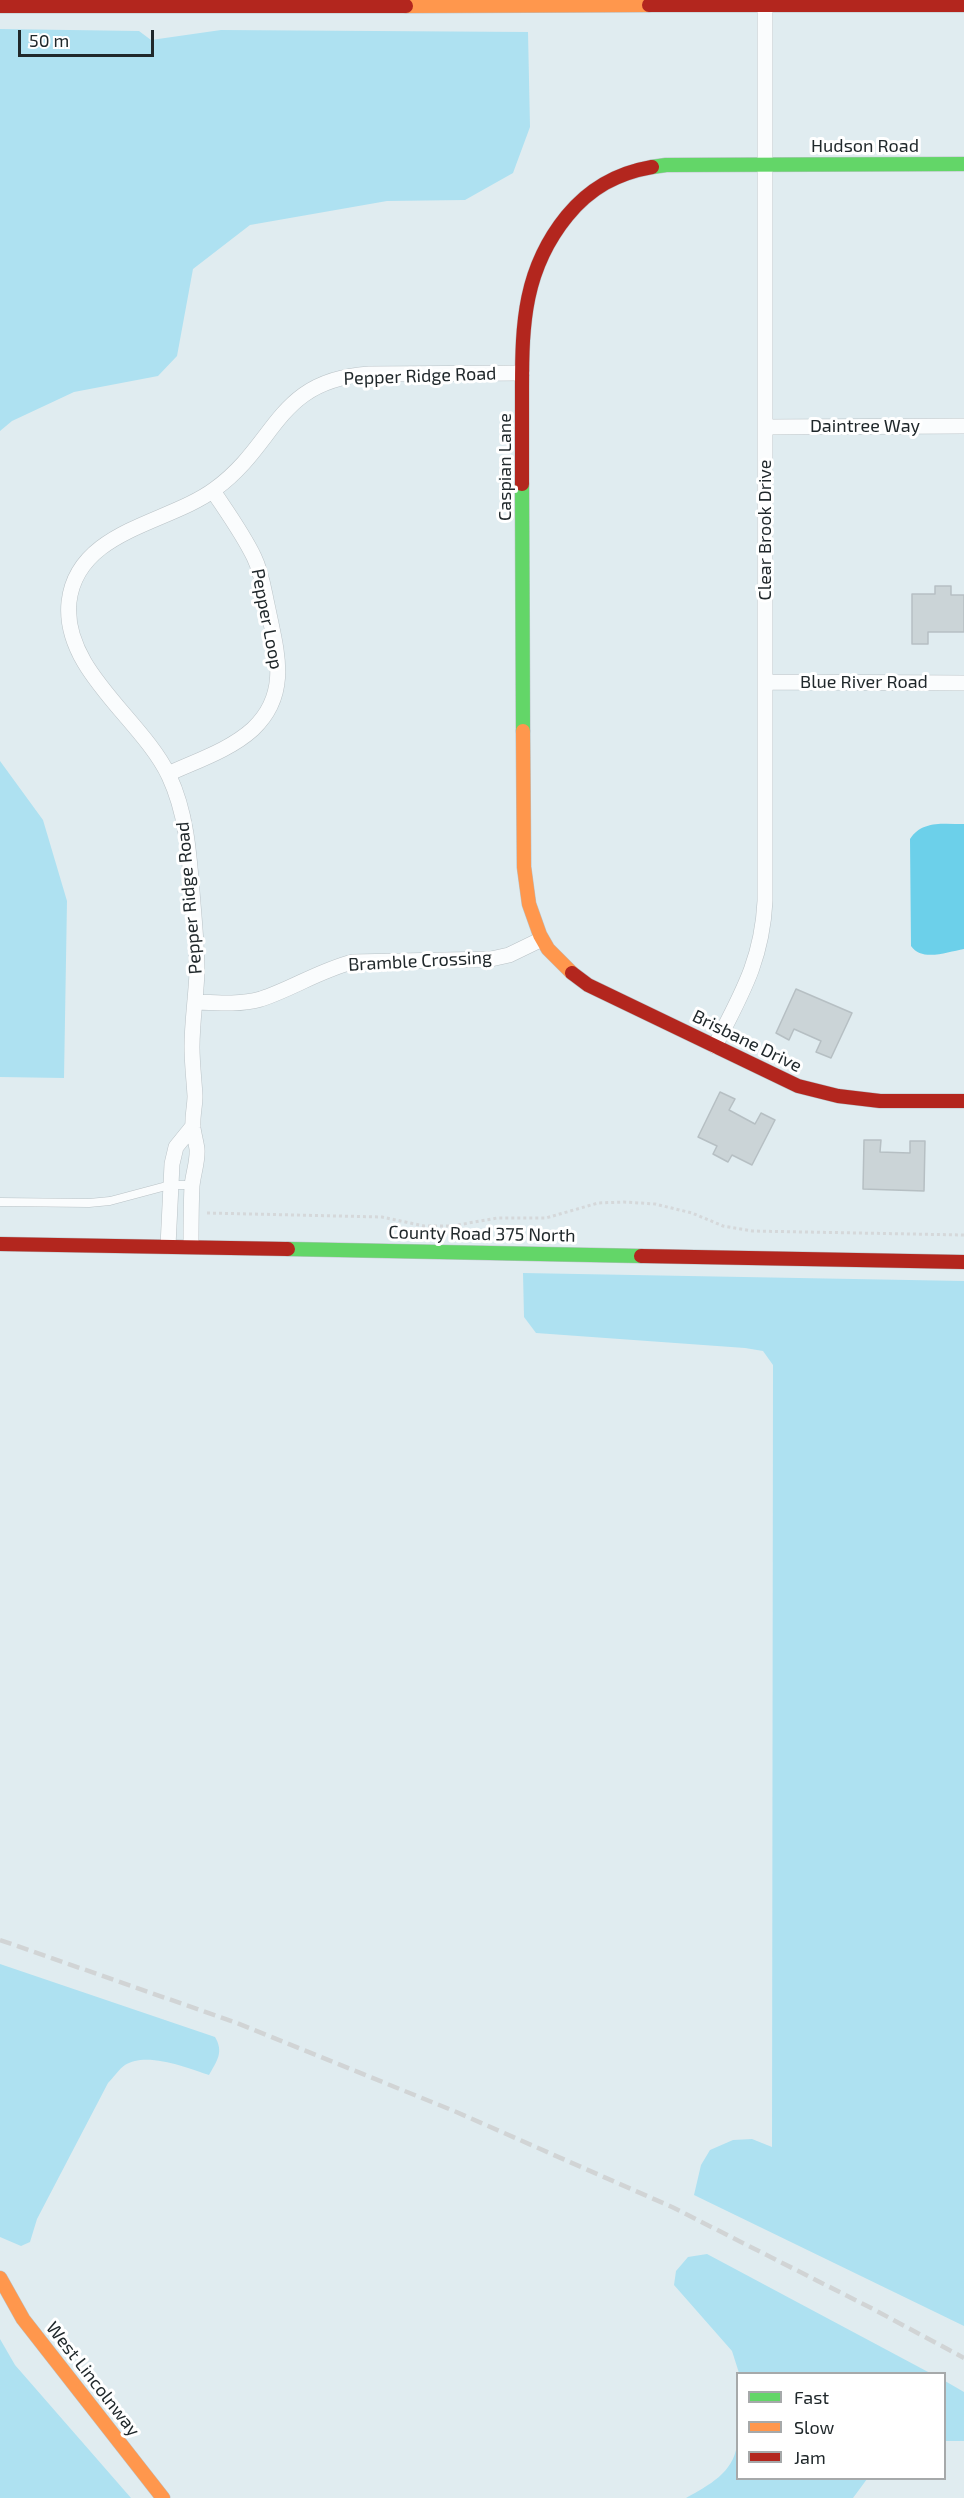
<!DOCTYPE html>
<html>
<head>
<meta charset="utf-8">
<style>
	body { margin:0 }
	#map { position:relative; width:964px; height:2498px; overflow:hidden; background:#e0ecf0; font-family:"Exo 2",sans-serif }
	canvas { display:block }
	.legend { position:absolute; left:736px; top:2372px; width:210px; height:108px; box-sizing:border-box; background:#fff; border:2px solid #a6a9aa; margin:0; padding:8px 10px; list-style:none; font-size:18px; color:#20282b }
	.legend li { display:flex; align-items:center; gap:12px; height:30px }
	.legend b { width:30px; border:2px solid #a6a9aa }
	.scale { position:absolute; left:18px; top:30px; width:136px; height:27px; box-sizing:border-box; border:3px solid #20282b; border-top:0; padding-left:8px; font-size:18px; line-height:21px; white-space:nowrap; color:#20282b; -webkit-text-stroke:4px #fff; paint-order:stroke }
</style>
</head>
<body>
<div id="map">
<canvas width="964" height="2498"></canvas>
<ul class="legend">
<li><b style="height:8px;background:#63d668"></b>Fast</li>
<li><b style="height:8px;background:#ff974d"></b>Slow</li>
<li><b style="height:8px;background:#b3261e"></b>Jam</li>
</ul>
<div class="scale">50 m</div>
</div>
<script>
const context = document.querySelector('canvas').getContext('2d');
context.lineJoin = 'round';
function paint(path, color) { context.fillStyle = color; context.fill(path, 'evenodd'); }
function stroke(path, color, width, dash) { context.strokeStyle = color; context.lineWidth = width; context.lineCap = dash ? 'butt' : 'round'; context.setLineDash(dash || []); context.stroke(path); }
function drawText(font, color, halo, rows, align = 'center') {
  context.font = font + ' "Exo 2",sans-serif'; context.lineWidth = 6; context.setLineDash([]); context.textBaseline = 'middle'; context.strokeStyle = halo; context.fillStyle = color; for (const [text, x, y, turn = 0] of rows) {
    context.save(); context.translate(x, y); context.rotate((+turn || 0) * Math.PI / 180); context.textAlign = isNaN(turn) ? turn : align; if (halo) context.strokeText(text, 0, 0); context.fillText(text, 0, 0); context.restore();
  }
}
const green = new Path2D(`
	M 0,29 L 139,31 L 151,40 L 221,30 L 528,32 L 530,127 L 513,173 L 465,200 L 387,201 L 250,225 L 193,269 L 177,356 L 158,376 L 74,392 L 12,421 L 0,431 Z
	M 0,761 L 43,820 L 67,901 L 64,1078 L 0,1077 Z
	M 523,1273 L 964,1281 L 964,2326 L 694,2195 L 701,2165 L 710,2150 L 733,2140 L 752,2139 L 772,2147 L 773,1365 L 763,1351 L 745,1348 L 536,1333 L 524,1317 Z
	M 0,1964 L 215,2037 C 224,2052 217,2061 209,2075 C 188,2068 146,2051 125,2065 C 119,2069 113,2078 108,2083 L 37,2219 L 30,2242 L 21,2246 L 0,2237 Z
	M 707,2254 L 930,2373 L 739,2373 L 732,2351 L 674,2285 L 676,2271 L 688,2257 Z
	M 0,2339 L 15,2365 L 131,2498 L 0,2498 Z
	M 945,2381 L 964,2392 L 964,2441 L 945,2441 Z
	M 737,2445 L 738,2478 L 867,2479 L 853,2498 L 686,2498 C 709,2485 733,2473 737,2445 Z`);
const water = new Path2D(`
	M 964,824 L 964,949 C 947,952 922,962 911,946 L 910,839 C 922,820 944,824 964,824 Z`);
const building = new Path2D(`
	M 935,586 L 951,586 L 951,595 L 964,595 L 964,632 L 928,632 L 928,644 L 912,644 L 912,594 L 935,594 Z
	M 796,989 L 852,1013 L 831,1058 L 816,1052 L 821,1041 L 794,1029 L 789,1040 L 776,1033 Z
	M 720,1092 L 735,1099 L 729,1110 L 755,1124 L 761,1113 L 775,1120 L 752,1165 L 732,1155 L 728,1162 L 713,1154 L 717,1146 L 698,1137 Z
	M 864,1140 L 881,1140 L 880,1152 L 910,1153 L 910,1141 L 925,1141 L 924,1191 L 863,1189 Z`);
const path = new Path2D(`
	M 207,1213 L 382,1217 L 424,1226 L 452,1226 L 497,1218 L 546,1218 L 598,1203 L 624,1202 L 655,1204 L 692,1213 L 723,1226 L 752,1231 L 964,1235`);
const lane = new Path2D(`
	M 0,1202 L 89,1203 L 110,1201 L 170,1185 L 192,1185`);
const street = new Path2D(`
	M 766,427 L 964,426
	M 765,682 L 964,683
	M 168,774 C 196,761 230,750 253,729 C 290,694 277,653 268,609 C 264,592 262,573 254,557 C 243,534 227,512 213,491
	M 195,1002 C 217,1003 240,1005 261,999 C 292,989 320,970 353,962 L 491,959 L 509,955 L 540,940
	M 715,1046 C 741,995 762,961 765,901 L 765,4
	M 168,1246 L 172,1164 L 176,1147 L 193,1126
	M 191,1246 C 191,1226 191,1206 192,1186 C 193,1174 198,1161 197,1149 C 196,1142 194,1135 193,1128 C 192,1117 195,1106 195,1096 C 194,1079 192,1063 192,1047 C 192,1022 196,997 197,972 C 197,945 194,918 192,891 C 189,852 186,812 169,776 C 142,719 62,670 69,602 C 77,530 168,524 215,489 C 278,443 276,380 369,374 L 522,373`);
const fast = new Path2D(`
	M 652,167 L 666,165 L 964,164
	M 522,484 L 523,731
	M 288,1249 L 641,1256`);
const slow = new Path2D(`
	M 406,6 L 649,5
	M 523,731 L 524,867 L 529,904 L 540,935 L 548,949 L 572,973
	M 0,2278 L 23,2319 L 163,2498`);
const jam = new Path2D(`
	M 649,5 L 964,5
	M 0,6 L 406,6
	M 522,484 C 522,452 522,420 522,388 C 522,323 524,269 567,216 C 590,188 617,173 652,167
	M 572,973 L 588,985 L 798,1086 L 838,1096 L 880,1101 L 964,1101
	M 0,1244 L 288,1249
	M 641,1256 L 964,1262`);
const rail = new Path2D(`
	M 0,1940 L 237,2023 L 454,2111 L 672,2207 L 873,2309 L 964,2358`);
const streetNames = [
	["Hudson Road",865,146],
	["Pepper Ridge Road",420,376,-2],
	["Daintree Way",865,426],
	["Caspian Lane",505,467,-90],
	["Clear Brook Drive",765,530,-90],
	["Pepper Loop",267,619,79],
	["Blue River Road",864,682],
	["Pepper Ridge Road",189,898,-95],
	["Bramble Crossing",420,961,-3],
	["Brisbane Drive",747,1041,26],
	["County Road 375 North",482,1234,1],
	["West Lincolnway",93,2379,52]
];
paint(green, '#aee1f1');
paint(water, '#6cd0ea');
paint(building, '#cbd4d7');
stroke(building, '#b6bfc3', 1.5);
stroke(lane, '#b9c2c6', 9);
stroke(street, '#b9c2c6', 16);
stroke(fast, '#b9c2c6', 15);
stroke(slow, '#b9c2c6', 15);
stroke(jam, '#b9c2c6', 15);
stroke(path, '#d5d8da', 3, [3, 3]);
stroke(lane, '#fafcfd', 8);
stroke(street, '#fafcfd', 15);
stroke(fast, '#63d668', 14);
stroke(slow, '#ff974d', 14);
stroke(jam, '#b3261e', 14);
stroke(rail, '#d1d4d5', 4.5, [12, 6]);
drawText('18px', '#20282b', '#fff', streetNames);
</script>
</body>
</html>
